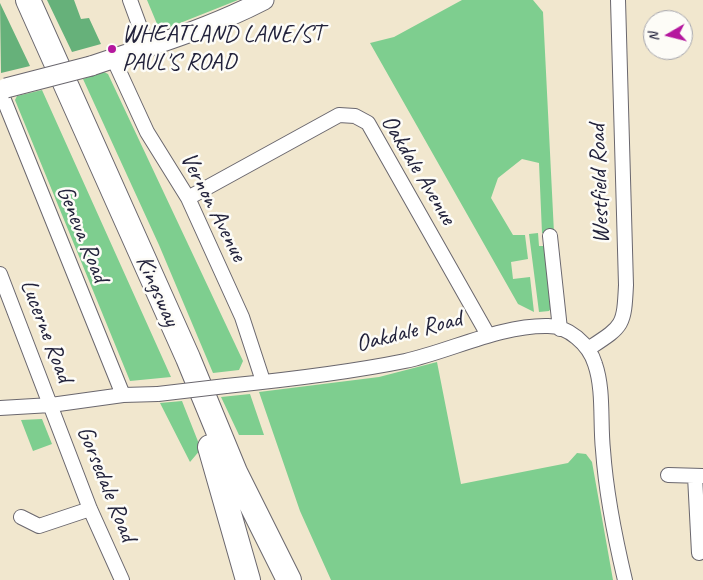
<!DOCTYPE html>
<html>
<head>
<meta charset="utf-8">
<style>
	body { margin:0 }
	#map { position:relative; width:703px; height:580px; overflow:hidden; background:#f1e7ce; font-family:Caveat,sans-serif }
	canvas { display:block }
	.north { position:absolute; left:643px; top:10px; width:50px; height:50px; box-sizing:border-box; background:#fdfcf7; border:1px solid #a5a5ac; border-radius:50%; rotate:262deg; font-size:14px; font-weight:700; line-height:20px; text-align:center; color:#22223b }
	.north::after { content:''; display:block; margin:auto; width:18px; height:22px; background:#b5179e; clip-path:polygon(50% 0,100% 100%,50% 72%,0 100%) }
</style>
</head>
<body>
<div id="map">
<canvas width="703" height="580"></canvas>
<div class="north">N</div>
</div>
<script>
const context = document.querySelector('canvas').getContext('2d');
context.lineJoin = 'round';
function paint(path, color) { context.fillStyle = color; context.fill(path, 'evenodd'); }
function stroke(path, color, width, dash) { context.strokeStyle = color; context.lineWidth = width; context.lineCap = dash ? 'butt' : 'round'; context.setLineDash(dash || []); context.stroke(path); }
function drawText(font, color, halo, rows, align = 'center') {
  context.font = font + ' Caveat,sans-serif'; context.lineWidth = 5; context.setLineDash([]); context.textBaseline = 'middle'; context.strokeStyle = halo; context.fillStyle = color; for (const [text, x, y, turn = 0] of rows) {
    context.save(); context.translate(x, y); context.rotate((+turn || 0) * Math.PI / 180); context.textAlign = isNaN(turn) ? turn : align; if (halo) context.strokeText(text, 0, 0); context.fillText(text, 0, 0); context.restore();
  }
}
const green = new Path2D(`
	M 147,0 L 238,0 L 160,31 Z
	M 462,0 L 533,0 L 543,12 L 554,233 L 542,233 L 539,163 L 522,159 L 498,178 L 491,198 L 513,235 L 525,235 L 528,259 L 511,262 L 513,279 L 530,277 L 534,312 L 518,304 L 370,43 L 394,37 Z
	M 104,72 L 108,74 L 243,361 L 239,370 L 213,373 L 159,245 L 83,79 Z
	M 42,90 L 171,377 L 130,381 L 15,100 L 17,96 Z
	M 538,233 L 539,246 L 546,246 L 552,307 L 549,311 L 539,312 L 529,234 Z
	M 437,362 L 461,484 L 568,463 L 577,453 L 586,454 L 592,462 L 613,580 L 331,580 L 300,511 L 259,392 L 379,377 Z
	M 250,394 L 264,435 L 239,435 L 221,397 Z
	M 182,401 L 201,449 L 190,462 L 160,403 Z
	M 42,419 L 52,444 L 33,451 L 21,420 Z`);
const forest = new Path2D(`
	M 47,0 L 74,0 L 81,19 L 89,18 L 101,44 L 72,52 Z
	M 0,3 L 30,66 L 1,73 Z`);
const street = new Path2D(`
	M 130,0 L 148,49
	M 113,58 L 147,132 L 188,198 L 242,317 L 263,381
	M 0,90 L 123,395
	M 188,198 L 339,115 L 355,116 L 368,123 L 488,335
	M 550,236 L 560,329
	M 0,274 L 90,509 L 122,580
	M 588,349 C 623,326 624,327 626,285 L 618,0
	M 226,386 C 285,380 346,373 405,361 C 451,351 500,325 548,326 C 568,326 589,344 595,364 C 604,390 600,422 603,450 C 606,493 615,538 625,580
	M 0,408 L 51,405 L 123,395 L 158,394
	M 668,475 L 703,476
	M 695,476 L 699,553
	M 21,517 L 39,526 L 90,509`);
const secondary = new Path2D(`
	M 91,66 C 150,46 208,29 264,0`);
const highway = new Path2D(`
	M 28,0 L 188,358 L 235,472 L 289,580
	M 210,447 L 248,580`);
const streetBridge = new Path2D(`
	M 158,394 L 226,386`);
const secondaryBridge = new Path2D(`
	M 6,88 L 91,66`);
const markers = [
	[112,49,5,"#b5179e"]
];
const poiNames = [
	["WHEATLAND LANE/ST",122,35],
	["PAUL'S ROAD",122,63]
];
const streetNames = [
	["Oakdale Avenue",418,170,59],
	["Westfield Road",600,184,-92],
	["Vernon Avenue",213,207,63],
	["Geneva Road",82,234,68],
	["Kingsway",157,291,66],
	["Lucerne Road",46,331,69],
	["Oakdale Road",409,332,-14],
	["Gorsedale Road",106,484,68]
];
paint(green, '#7ece8f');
paint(forest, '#66b17a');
stroke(street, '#6a676e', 16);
stroke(secondary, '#6a676e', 21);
stroke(highway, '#6a676e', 26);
stroke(street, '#fff', 14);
stroke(secondary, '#fff', 19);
stroke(highway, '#fff', 24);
stroke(streetBridge, '#6a676e', 16, []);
stroke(secondaryBridge, '#6a676e', 21, []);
stroke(streetBridge, '#fff', 14);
stroke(secondaryBridge, '#fff', 19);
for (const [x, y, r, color] of markers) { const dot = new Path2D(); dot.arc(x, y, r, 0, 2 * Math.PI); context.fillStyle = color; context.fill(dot); stroke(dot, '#fdfcf7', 2); }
drawText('24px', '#22223b', '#fdfcf7', poiNames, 'left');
drawText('24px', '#22223b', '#fdfcf7', streetNames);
</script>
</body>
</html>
